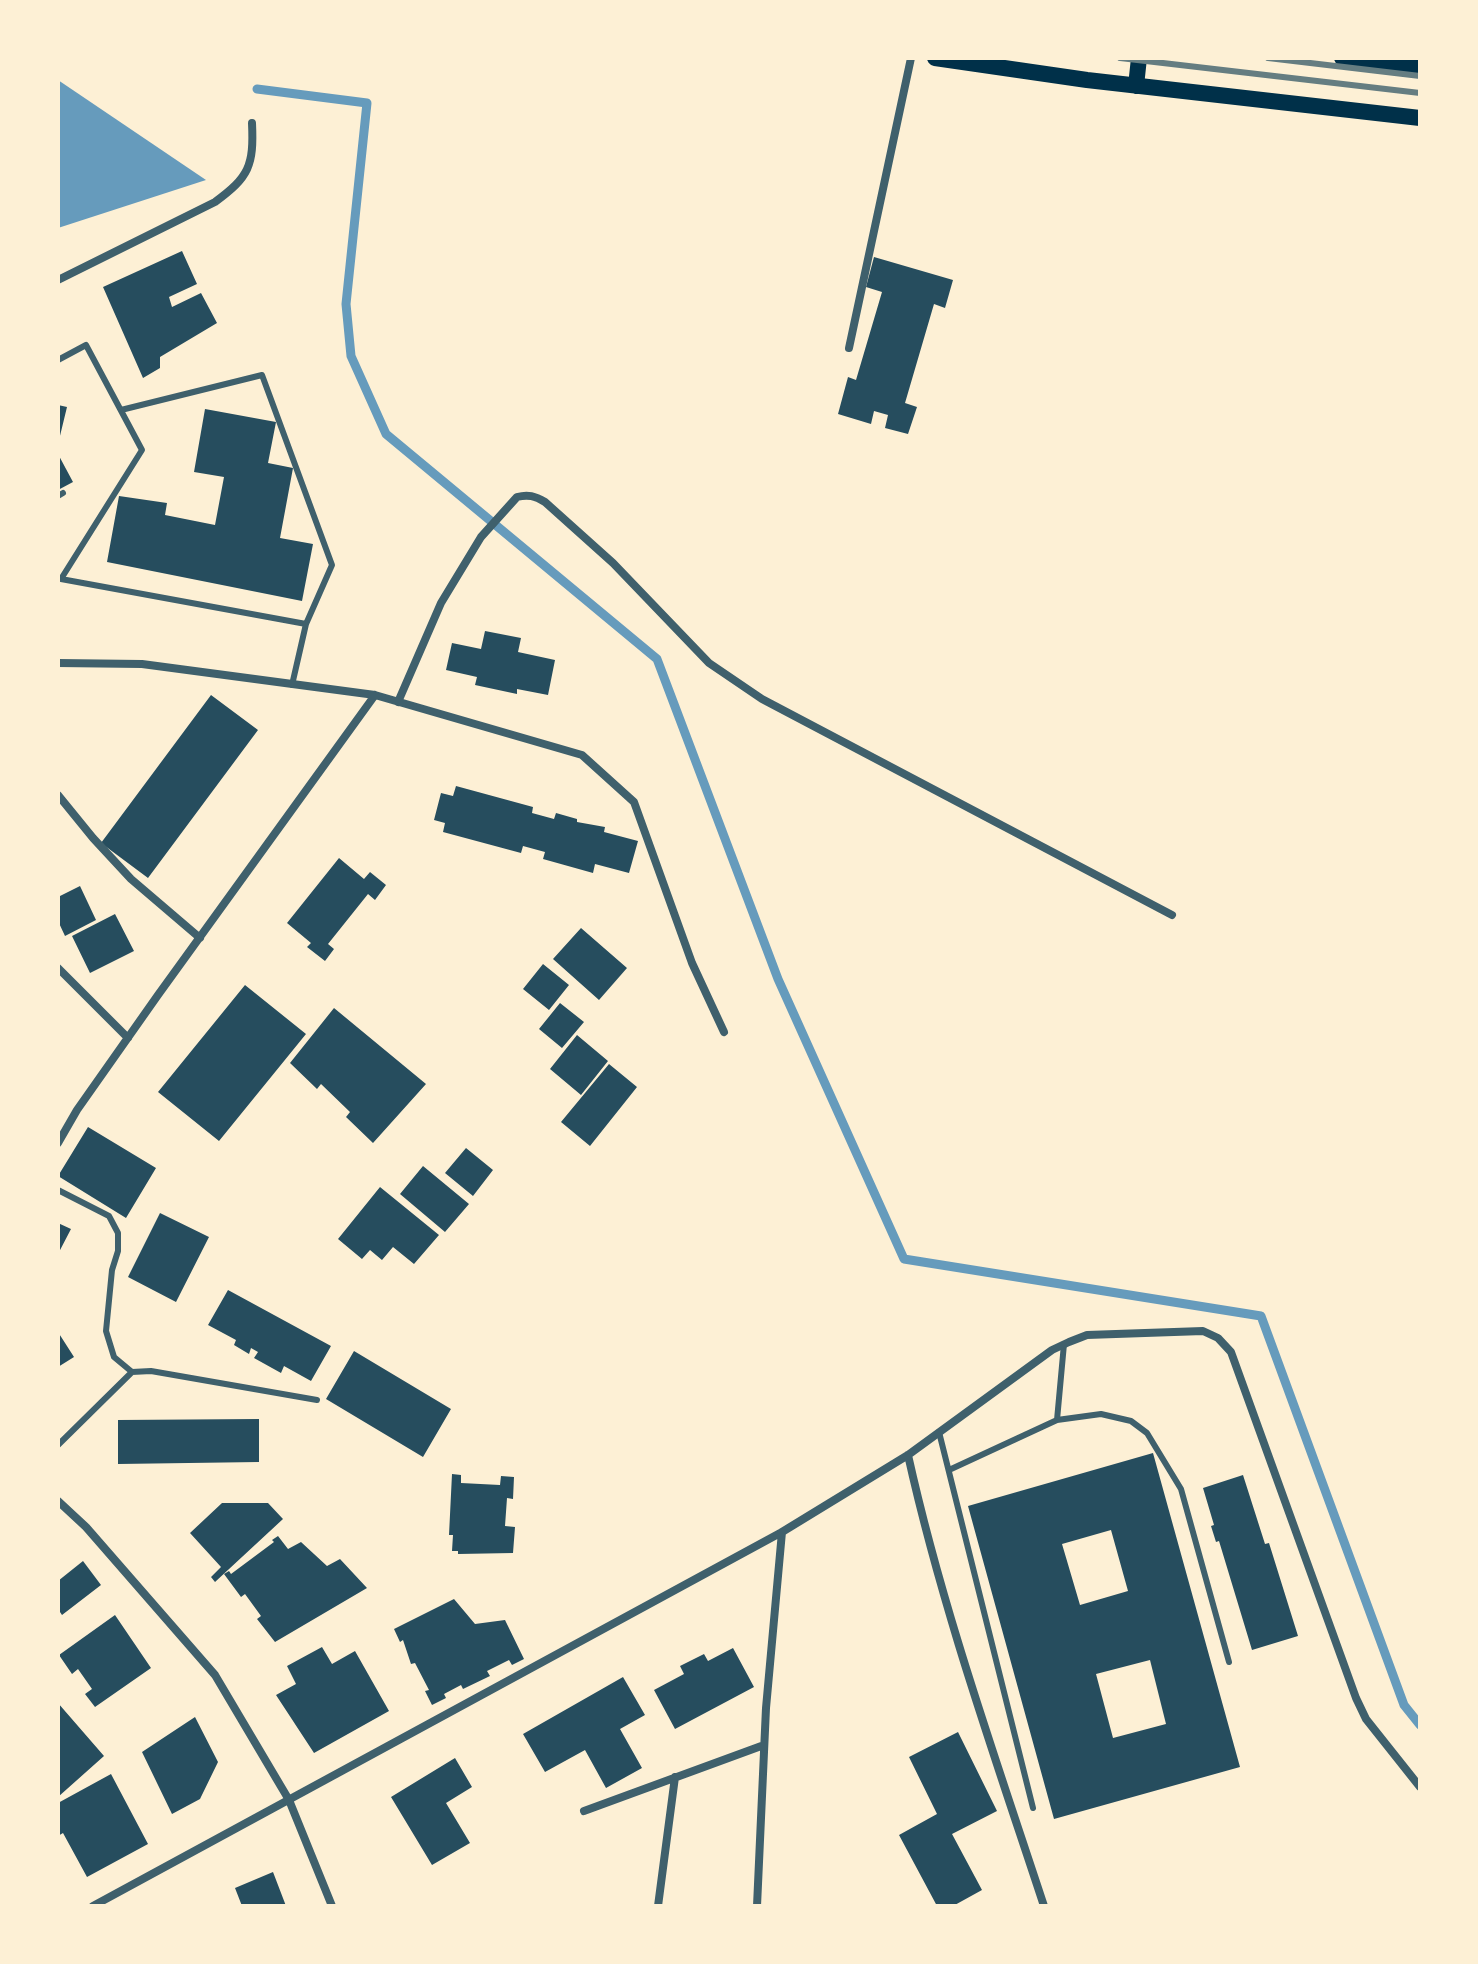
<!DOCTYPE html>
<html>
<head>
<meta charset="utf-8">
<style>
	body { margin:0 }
	#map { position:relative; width:1478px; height:1964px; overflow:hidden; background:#fdf0d5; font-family:"Noto Serif",serif }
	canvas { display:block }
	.frame { position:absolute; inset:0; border:60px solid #fdf0d5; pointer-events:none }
</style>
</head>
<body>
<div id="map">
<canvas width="1478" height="1964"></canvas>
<div class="frame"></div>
</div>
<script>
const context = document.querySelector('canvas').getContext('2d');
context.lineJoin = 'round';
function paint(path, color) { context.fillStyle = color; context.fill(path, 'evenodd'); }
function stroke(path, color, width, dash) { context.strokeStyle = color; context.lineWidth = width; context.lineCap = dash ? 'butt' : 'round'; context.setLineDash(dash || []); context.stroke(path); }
const water = new Path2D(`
	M 58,80 L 206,180 L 58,228 Z`);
const stream = new Path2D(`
	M 257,89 L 367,103 L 346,304 L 351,356 L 386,434 L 657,659 L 778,979 L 904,1259 L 1261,1316 L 1404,1705 L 1420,1725`);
const building = new Path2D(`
	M 182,251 L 197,284 L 169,297 L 172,307 L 201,293 L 217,323 L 160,357 L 160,368 L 143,378 L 103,287 Z
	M 874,257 L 953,280 L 945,308 L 934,304 L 905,403 L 917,407 L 908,434 L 885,428 L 888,415 L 874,411 L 871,424 L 838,414 L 848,377 L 856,380 L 882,292 L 866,287 Z
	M 58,405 L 67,407 L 59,440 L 58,439 Z
	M 205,409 L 276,422 L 268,463 L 293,468 L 280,538 L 313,544 L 302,601 L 107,562 L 119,496 L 167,503 L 165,515 L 215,525 L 224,477 L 194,472 Z
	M 58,454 L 73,482 L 58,490 Z
	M 485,631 L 521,638 L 518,652 L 555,660 L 548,695 L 517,689 L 517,694 L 475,685 L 477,677 L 446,670 L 452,643 L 481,649 Z
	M 211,695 L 258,730 L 148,878 L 101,843 Z
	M 456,786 L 533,807 L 532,813 L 554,819 L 556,813 L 577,819 L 577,822 L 605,827 L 604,832 L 638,841 L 629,873 L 595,864 L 593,873 L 543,859 L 545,852 L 523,846 L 521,853 L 443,832 L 445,823 L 434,820 L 441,793 L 453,796 Z
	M 339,858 L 364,879 L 370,872 L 386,885 L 375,900 L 368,894 L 328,944 L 334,949 L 325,961 L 307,947 L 311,943 L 287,923 Z
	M 80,886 L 96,920 L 65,936 L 58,921 L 58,897 Z
	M 115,914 L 134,951 L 90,973 L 72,936 Z
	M 581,928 L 627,968 L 599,1000 L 553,959 Z
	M 543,964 L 569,985 L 549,1010 L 523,989 Z
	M 245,985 L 306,1034 L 219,1141 L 158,1092 Z
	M 560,1003 L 584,1022 L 562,1048 L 539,1029 Z
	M 334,1008 L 426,1084 L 373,1143 L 346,1117 L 350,1112 L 321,1084 L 317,1089 L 290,1063 Z
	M 577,1035 L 608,1061 L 581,1095 L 550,1069 Z
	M 609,1064 L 637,1087 L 590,1146 L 561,1122 Z
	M 88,1127 L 156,1168 L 126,1218 L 58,1176 Z
	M 466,1148 L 493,1170 L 473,1196 L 445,1173 Z
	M 423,1166 L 469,1204 L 445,1232 L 400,1194 Z
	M 380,1187 L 439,1235 L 414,1264 L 393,1247 L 382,1260 L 370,1250 L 362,1259 L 338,1239 Z
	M 160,1213 L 209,1237 L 176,1302 L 128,1277 Z
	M 58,1223 L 71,1229 L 58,1254 Z
	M 228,1290 L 331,1346 L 311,1381 L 284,1366 L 281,1373 L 254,1358 L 258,1352 L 251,1348 L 249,1354 L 234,1345 L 236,1340 L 208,1325 Z
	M 58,1332 L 74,1357 L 58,1367 Z
	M 354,1351 L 451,1409 L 423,1457 L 326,1399 Z
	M 259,1419 L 259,1462 L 118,1464 L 118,1420 Z
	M 1153,1453 L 1240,1767 L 1054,1819 L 968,1506 ZM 1111,1530 L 1128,1591 L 1080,1605 L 1062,1544 ZM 1150,1660 L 1166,1724 L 1113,1738 L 1096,1674 Z
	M 452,1474 L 461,1475 L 461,1483 L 500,1485 L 501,1476 L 514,1477 L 513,1499 L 507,1498 L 505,1526 L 515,1527 L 513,1553 L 458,1554 L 458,1551 L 452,1551 L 453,1535 L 449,1535 Z
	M 1243,1475 L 1265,1544 L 1269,1543 L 1298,1636 L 1252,1650 L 1219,1541 L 1216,1542 L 1211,1526 L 1214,1525 L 1203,1488 Z
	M 222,1503 L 268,1503 L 283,1519 L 215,1582 L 211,1577 L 221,1567 L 190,1533 Z
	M 278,1536 L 288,1549 L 301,1542 L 327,1566 L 340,1559 L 367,1588 L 275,1642 L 257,1619 L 261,1616 L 245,1594 L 241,1597 L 224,1574 L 229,1571 L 231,1574 L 274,1542 L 272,1540 Z
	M 83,1561 L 101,1585 L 62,1615 L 58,1609 L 58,1581 Z
	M 454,1599 L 475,1624 L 505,1620 L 524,1659 L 512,1665 L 509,1660 L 487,1671 L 490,1676 L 463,1689 L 461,1685 L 444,1694 L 446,1698 L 432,1705 L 425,1691 L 429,1690 L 415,1663 L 411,1664 L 403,1640 L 400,1642 L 394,1629 Z
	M 115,1615 L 151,1668 L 95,1707 L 85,1694 L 92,1689 L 78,1669 L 72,1674 L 59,1655 Z
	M 322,1647 L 332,1664 L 355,1651 L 389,1711 L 314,1753 L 276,1695 L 296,1684 L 287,1666 Z
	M 733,1648 L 754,1687 L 675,1729 L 654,1690 L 684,1674 L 680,1666 L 704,1654 L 708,1661 Z
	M 623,1677 L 645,1715 L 620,1729 L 642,1768 L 606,1788 L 585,1750 L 545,1772 L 523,1734 Z
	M 58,1703 L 104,1756 L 58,1797 Z
	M 195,1717 L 218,1762 L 200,1799 L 172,1814 L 142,1752 Z
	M 958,1732 L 997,1811 L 952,1834 L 982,1890 L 953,1906 L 937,1906 L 899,1835 L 937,1814 L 909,1757 Z
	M 455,1758 L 472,1787 L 446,1803 L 470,1843 L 432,1865 L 391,1797 Z
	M 111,1774 L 148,1844 L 87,1877 L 63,1833 L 58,1836 L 58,1803 Z
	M 273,1872 L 286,1906 L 242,1906 L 235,1888 Z`);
const service = new Path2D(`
	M 58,360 L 86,345 L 142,450 L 61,579 L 306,624 L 292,685
	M 121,410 L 262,375 L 332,565 L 306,624
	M 58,496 L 63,493
	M 58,1190 L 109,1216 L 118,1233 L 118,1251 L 112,1270 L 106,1331 L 114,1357 L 132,1372
	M 1057,1420 L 1064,1344
	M 939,1432 L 1033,1808
	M 58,1445 L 132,1372 L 151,1371 L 317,1400
	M 949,1470 L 1057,1420 L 1101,1414 L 1131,1421 L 1147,1433 L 1181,1489 L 1229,1662`);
const minor = new Path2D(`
	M 58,280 L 215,202 C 249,177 254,166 252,123
	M 849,348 L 911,58
	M 58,663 L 142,664 L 375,695 L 582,755 L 634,802 L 692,963 L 724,1032
	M 398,702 L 441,603 L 481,537 L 517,497 C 528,494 535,496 545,502 L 613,563 L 709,663 L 762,699 L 1172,915
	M 58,795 L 93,838 L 131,879 L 200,938
	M 58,968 L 128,1038
	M 58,1143 L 77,1110 L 158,995 L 375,695
	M 908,1455 C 942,1608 995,1757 1044,1906
	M 58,1501 L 86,1527 L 215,1675 L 289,1800 L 332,1906
	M 584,1811 L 764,1745
	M 93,1906 L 782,1532 L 908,1455 L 1052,1350 L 1069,1342 L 1087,1335 L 1203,1331 L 1218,1338 L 1231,1352 L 1356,1698 L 1366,1719 L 1420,1787
	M 658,1906 L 675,1777
	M 757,1906 L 766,1708 L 782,1532`);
const secondary = new Path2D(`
	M 935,58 L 1087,80 L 1420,118
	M 1342,58 L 1420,66
	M 1136,86 L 1139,58`);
const rail = new Path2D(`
	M 1120,58 L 1420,93
	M 1268,58 L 1420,76`);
paint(water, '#669bbc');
stroke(stream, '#669bbc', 9);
paint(building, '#264d5e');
stroke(service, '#3f606c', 6);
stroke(minor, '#3f606c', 8);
stroke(secondary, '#003049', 16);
stroke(rail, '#657d81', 6);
</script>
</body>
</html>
